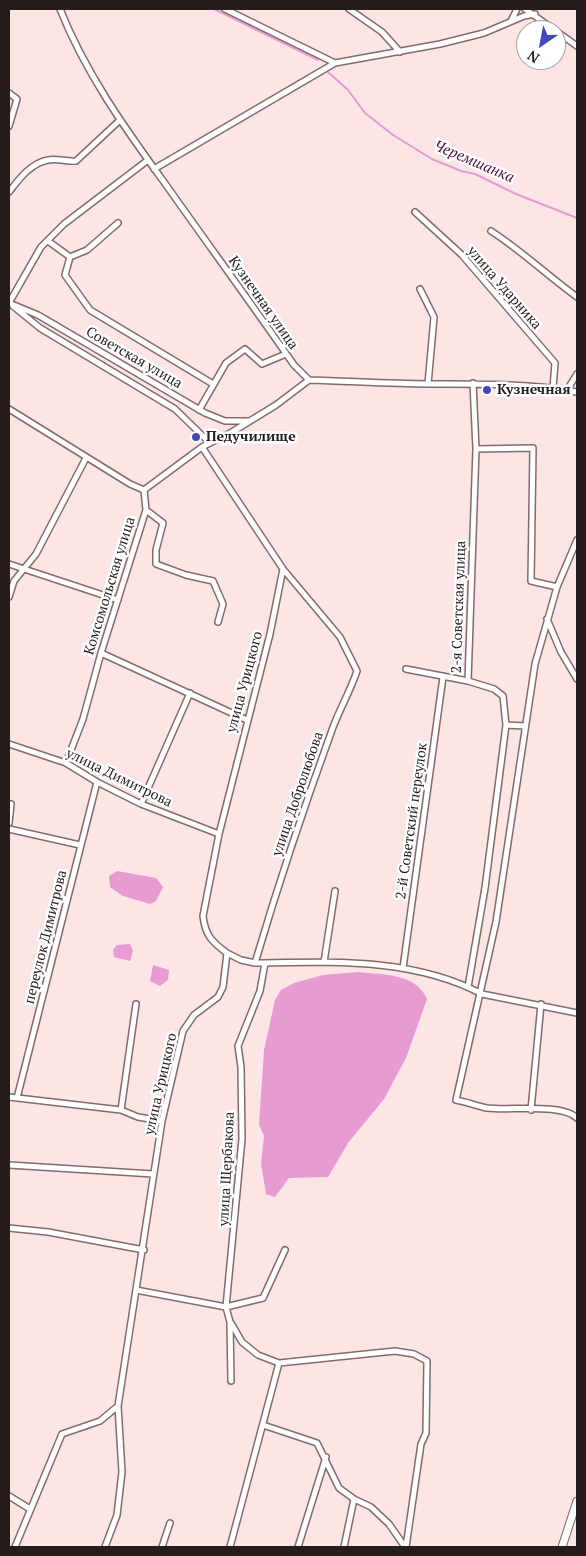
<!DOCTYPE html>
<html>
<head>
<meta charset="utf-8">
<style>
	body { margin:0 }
	#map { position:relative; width:586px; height:1556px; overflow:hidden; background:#fce6e5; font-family:"PT Serif",serif }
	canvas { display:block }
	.frame { position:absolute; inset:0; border:10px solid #251c1c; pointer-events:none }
	.north { position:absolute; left:516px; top:20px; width:50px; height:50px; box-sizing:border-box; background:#fff; border:1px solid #a8a4a4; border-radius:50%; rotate:213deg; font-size:14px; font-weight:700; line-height:20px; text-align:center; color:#251c1c }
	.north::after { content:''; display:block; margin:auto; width:18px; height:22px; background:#4447bc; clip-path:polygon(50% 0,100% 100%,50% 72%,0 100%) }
</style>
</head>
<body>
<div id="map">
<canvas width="586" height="1556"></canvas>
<div class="frame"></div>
<div class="north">N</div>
</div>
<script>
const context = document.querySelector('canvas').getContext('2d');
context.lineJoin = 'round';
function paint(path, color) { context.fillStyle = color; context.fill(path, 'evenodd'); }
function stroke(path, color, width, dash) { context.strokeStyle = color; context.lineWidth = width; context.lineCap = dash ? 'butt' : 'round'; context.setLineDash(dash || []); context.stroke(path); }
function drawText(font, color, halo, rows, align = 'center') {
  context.font = font + ' "PT Serif",serif'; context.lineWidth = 5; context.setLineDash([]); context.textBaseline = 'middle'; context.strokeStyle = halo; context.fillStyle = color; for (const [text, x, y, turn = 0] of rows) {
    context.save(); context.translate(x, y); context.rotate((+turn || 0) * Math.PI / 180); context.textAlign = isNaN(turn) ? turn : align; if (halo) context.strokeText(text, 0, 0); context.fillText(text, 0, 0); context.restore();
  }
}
const water = new Path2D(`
	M 117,871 L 156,878 L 163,887 L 156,901 L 150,904 L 123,896 L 110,887 L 109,876 Z
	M 130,944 L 133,951 L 130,961 L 114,957 L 113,950 L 117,945 Z
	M 153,965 L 169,970 L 168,980 L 160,986 L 150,981 Z
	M 358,972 C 383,975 416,973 427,999 L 406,1058 L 384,1099 L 348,1143 L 328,1177 L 289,1178 L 275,1197 L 266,1194 L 261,1164 L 264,1136 L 259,1125 L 264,1050 L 275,1000 L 281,990 L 294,983 L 323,975 Z`);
const stream = new Path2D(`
	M 214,9 L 318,60
	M 328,72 L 348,90 L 365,113 L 393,135 L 432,159 L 461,171 L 475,174 L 516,194 L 577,218`);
const minor = new Path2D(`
	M 60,9 C 85,72 124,127 164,182 C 207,243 251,303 294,365 L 309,380 C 349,381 388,384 428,384 C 478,384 528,383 577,392
	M 225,9 L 335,63
	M 349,9 L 382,32 L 400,52
	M 525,9 L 577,46
	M 511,21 L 517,9
	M 9,93 L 17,99 L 9,126
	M 154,169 L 335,63 L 440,44 L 484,33 L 524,16 L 535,14
	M 9,192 C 19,179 31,163 48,160 C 57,158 67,162 76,161 L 120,120
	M 415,212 L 462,255 L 555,363 L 553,388
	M 491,231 C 522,251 548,276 577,297
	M 48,241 L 70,257 L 65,275 L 90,310 L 213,384
	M 70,257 L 87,250 L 118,223
	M 420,289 L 434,317 L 428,384
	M 9,303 L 38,315 L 205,413 L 225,421 L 250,421
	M 9,303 L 41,247 L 64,224 L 148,160
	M 13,306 L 40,328 L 175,409 L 210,443
	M 567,390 L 577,374
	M 9,409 L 130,484 L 144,490
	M 199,410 L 226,363 L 245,349 L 262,364 L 286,354
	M 202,447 L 283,569 L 340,637 L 357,671 C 350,692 339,710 332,730 C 304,807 278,885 255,963
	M 476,449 L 533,448 L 531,581 L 557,587
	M 146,510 L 163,523 L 156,550 L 156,564 L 186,575 L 213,581 L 223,604 L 218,622
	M 577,540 L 557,587 L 535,664 L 496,922 L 456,1100 C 467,1102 477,1106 487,1108 C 510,1111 561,1103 577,1118
	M 9,564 L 118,600
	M 9,597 L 14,581 L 36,554 L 86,458
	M 547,619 L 561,652 L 577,679
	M 101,653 L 247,720
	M 406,669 L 468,681
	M 506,725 L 525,726
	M 9,744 L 66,763 L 97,782 L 141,804 L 219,834
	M 66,763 L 83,719 L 101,653 L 146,510 L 144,490 L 202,447 L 232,432 L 276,405 L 309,380
	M 141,804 L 190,693
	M 9,823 L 11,804
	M 9,829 L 80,845
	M 227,953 L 241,960 L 255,963 C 331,962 412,957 482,994 L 577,1013
	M 324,962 L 335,891
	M 403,968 L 443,677
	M 468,987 L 485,888 L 506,725 L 503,696 L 494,689 L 468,681 L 476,449 L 473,383
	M 9,1097 L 121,1110 L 138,1117 L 162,1121
	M 17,1098 L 97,782
	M 121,1110 L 136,1004
	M 531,1110 L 541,1004
	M 9,1165 L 153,1174
	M 9,1228 L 48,1232 L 144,1250
	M 136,1290 L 226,1307 L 263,1298 L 285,1250
	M 231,1323 L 242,1342 L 258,1355 L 279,1363 L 395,1351 L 414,1354 L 427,1361 L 426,1433 L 421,1444 L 406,1547
	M 231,1381 L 230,1322 L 226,1307 L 242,1139 L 241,1067 L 238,1046 L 260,991 L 265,963
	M 263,1425 L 317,1443 L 339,1488 L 354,1499 L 371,1507 L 389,1524 L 405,1547
	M 9,1496 L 30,1509
	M 15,1547 L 62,1434 L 100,1421 L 118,1406
	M 105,1547 L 117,1515 L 122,1472 L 118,1406 L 162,1121 L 183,1031 L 194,1015 L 218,997 L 223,987 L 227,953 C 212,942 205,935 203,916 L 219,834 L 270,634 L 283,569
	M 162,1547 L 170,1523
	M 230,1547 L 279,1363
	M 298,1547 L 326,1457
	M 344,1547 L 354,1499`);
const tertiary = new Path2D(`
	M 562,1547 L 577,1501`);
const markers = [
	[487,390,5,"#4447bc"],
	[196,437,5,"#4447bc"]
];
const streetNames = [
	["улица Ударника",504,288,49],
	["Кузнечная улица",263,303,55],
	["Советская улица",134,358,30],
	["Комсомольская улица",110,586,-73],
	["2-я Советская улица",459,607,-88],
	["улица Урицкого",245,682,-75],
	["улица Димитрова",119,778,26],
	["улица Добролюбова",298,794,-71],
	["2-й Советский переулок",412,821,-82],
	["переулок Димитрова",46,937,-76],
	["улица Урицкого",161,1084,-77],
	["улица Щербакова",227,1169,-87]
];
const poiNames = [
	["Кузнечная",497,390],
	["Педучилище",206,437]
];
const waterNames = [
	["Черемшанка",474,162,23]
];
paint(water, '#e89ad3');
stroke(stream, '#e89ad3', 2);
stroke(minor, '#836b6b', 8);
stroke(tertiary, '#836b6b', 9);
stroke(minor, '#fff', 5);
stroke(tertiary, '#fff', 7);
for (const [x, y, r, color] of markers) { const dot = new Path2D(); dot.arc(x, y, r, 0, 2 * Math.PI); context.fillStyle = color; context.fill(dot); stroke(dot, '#fff', 2); }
drawText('14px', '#251c1c', '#fff', streetNames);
drawText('bold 14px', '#251c1c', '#fff', poiNames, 'left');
drawText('italic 15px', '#520e45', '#fff', waterNames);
</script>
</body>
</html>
